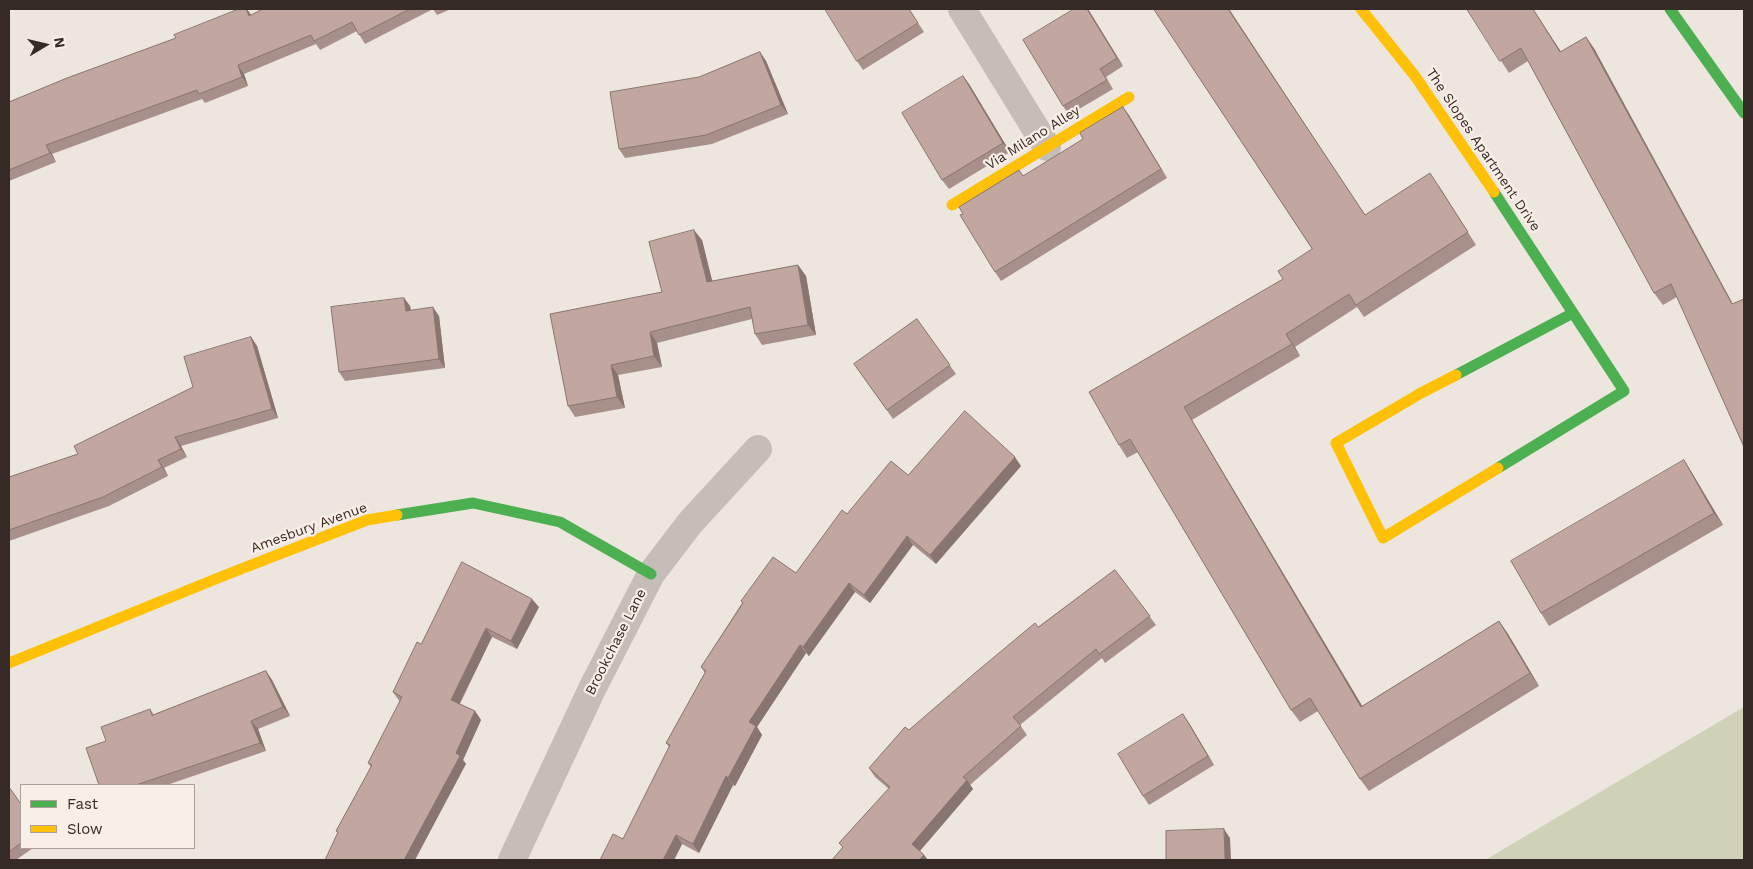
<!DOCTYPE html>
<html>
<head>
<meta charset="utf-8">
<style>
	body { margin:0 }
	#map { position:relative; width:1753px; height:869px; overflow:hidden; background:#ede6df; font-family:"Work Sans",sans-serif }
	canvas { display:block }
	.frame { position:absolute; inset:0; border:10px solid #362a26; pointer-events:none }
	.legend { position:absolute; left:20px; top:784px; width:175px; height:65px; box-sizing:border-box; background:#faefe6; border:1px solid #aca099; margin:0; padding:6px 9px; list-style:none; font-size:15px; color:#362a26 }
	.legend li { display:flex; align-items:center; gap:10px; height:25px }
	.legend b { width:25px; border:1px solid #aca099 }
	.north { position:absolute; left:20px; top:20px; width:50px; height:50px; -webkit-text-stroke:4px #faefe6; paint-order:stroke; rotate:81deg; font-size:14px; font-weight:700; line-height:20px; text-align:center; color:#362a26 }
	.north::after { content:''; display:block; margin:auto; width:18px; height:22px; background:#362a26; clip-path:polygon(50% 0,100% 100%,50% 72%,0 100%) }
</style>
</head>
<body>
<div id="map">
<canvas width="1753" height="869"></canvas>
<div class="frame"></div>
<ul class="legend">
<li><b style="height:6px;background:#4caf50"></b>Fast</li>
<li><b style="height:6px;background:#ffc107"></b>Slow</li>
</ul>
<div class="north">N</div>
</div>
<script>
const context = document.querySelector('canvas').getContext('2d');
context.lineJoin = 'round';
function paint(path, color) { context.fillStyle = color; context.fill(path, 'evenodd'); }
function stroke(path, color, width, dash) { context.strokeStyle = color; context.lineWidth = width; context.lineCap = dash ? 'butt' : 'round'; context.setLineDash(dash || []); context.stroke(path); }
function drawText(font, color, halo, rows, align = 'center') {
  context.font = font + ' "Work Sans",sans-serif'; context.lineWidth = 4.5; context.setLineDash([]); context.textBaseline = 'middle'; context.strokeStyle = halo; context.fillStyle = color; for (const [text, x, y, turn = 0] of rows) {
    context.save(); context.translate(x, y); context.rotate((+turn || 0) * Math.PI / 180); context.textAlign = isNaN(turn) ? turn : align; if (halo) context.strokeText(text, 0, 0); context.fillText(text, 0, 0); context.restore();
  }
}
const green = new Path2D(`
	M 1744,707 L 1744,860 L 1485,860 Z`);
const street = new Path2D(`
	M 962,9 L 1047,147
	M 512,860 L 592,689 L 651,574 L 690,523 L 758,449`);
const fast = new Path2D(`
	M 1670,9 L 1744,113
	M 1494,192 L 1624,391 L 1498,468
	M 1456,375 L 1573,313
	M 397,515 L 473,503 L 560,522 L 651,574`);
const slow = new Path2D(`
	M 1361,9 L 1415,76 L 1494,192
	M 952,205 L 1129,97
	M 1456,375 L 1421,393 L 1336,443 L 1383,538 L 1498,468
	M 9,663 L 223,576 L 367,520 L 397,515`);
const wall = new Path2D(`
	M 247,9 L 251,15 L 263,9 L 451,9 L 437,15 L 433,9 L 365,44 L 357,31 L 320,50 L 316,44 L 244,74 L 248,86 L 205,103 L 202,99 L 52,154 L 56,162 L 9,181 L 9,102 L 176,38 Z
	M 909,9 L 924,32 L 863,70 L 857,61 Z
	M 1088,9 L 1123,66 L 1106,77 L 1113,89 L 1069,115 L 1063,106 Z
	M 1154,9 L 1229,9 L 1365,215 L 1439,186 L 1476,245 L 1364,317 L 1357,307 L 1295,347 L 1300,356 L 1192,420 L 1362,706 L 1499,621 L 1508,634 L 1539,686 L 1369,791 L 1360,779 L 1318,711 L 1300,722 L 1291,710 L 1138,452 L 1127,458 L 1119,445 L 1312,249 Z
	M 1467,9 L 1533,9 L 1561,52 L 1586,37 L 1595,50 L 1744,447 L 1677,297 L 1663,305 L 1654,293 L 1528,61 L 1509,73 Z
	M 760,52 L 766,61 L 788,114 L 712,144 L 625,158 L 619,149 L 699,77 Z
	M 963,76 L 969,84 L 1010,152 L 949,189 L 942,180 Z
	M 1123,107 L 1167,178 L 1001,281 L 995,272 L 1083,139 Z
	M 702,240 L 712,281 L 798,265 L 806,276 L 816,335 L 762,345 L 755,334 L 752,319 L 657,343 L 662,367 L 618,375 L 625,408 L 575,417 L 568,406 L 662,292 Z
	M 404,298 L 410,306 L 411,310 L 439,316 L 445,368 L 345,381 L 339,372 Z
	M 917,319 L 956,374 L 893,419 L 854,364 Z
	M 251,337 L 257,346 L 278,418 L 181,446 L 187,457 L 164,468 L 168,476 L 109,506 L 9,541 L 9,477 L 78,454 L 193,387 Z
	M 1684,460 L 1692,473 L 1723,525 L 1549,626 L 1541,613 Z
	M 1021,466 L 936,564 L 913,545 L 870,603 L 855,592 L 809,656 L 806,653 L 757,727 L 762,735 L 735,786 L 733,785 L 699,853 L 682,844 L 674,860 L 600,860 L 623,839 L 669,747 L 666,743 L 705,673 L 701,667 L 742,603 L 741,601 L 796,573 L 847,514 L 908,475 Z
	M 1115,570 L 1156,625 L 1105,663 L 1102,658 L 1020,725 L 1027,735 L 970,785 L 973,789 L 920,851 L 924,855 L 928,860 L 832,860 L 843,848 L 839,843 L 889,789 L 875,777 L 869,768 L 909,730 L 1038,627 Z
	M 539,607 L 517,649 L 492,637 L 460,704 L 475,711 L 481,720 L 463,760 L 466,764 L 337,832 L 336,831 L 371,767 L 368,763 L 400,702 L 393,692 L 421,644 Z
	M 266,671 L 272,680 L 290,716 L 258,729 L 266,751 L 167,785 L 99,785 L 106,741 L 150,709 L 154,715 Z
	M 1189,723 L 1214,765 L 1149,805 L 1143,796 Z
	M 9,787 L 21,804 L 21,848 L 33,848 L 16,860 L 9,860 Z`);
const shadedWall = new Path2D(`
	M 246,9 L 247,9 L 251,15 L 249,16 Z
	M 1087,9 L 1088,9 L 1123,66 L 1117,58 Z
	M 1228,9 L 1229,9 L 1373,228 L 1365,215 Z
	M 1533,9 L 1569,64 L 1560,52 Z
	M 1586,37 L 1595,50 L 1740,317 L 1732,304 Z
	M 760,52 L 766,61 L 788,114 L 781,105 Z
	M 238,65 L 244,74 L 248,86 L 242,77 Z
	M 963,76 L 969,84 L 1010,152 L 1003,143 Z
	M 1123,107 L 1129,115 L 1167,178 L 1161,169 Z
	M 46,145 L 52,154 L 56,162 L 50,153 Z
	M 694,230 L 702,240 L 715,292 L 707,282 Z
	M 798,265 L 806,276 L 816,335 L 808,325 Z
	M 404,298 L 410,306 L 412,319 L 406,311 Z
	M 433,307 L 439,316 L 445,368 L 439,359 Z
	M 650,332 L 657,343 L 662,367 L 654,356 Z
	M 1286,334 L 1295,347 L 1300,356 L 1292,344 Z
	M 251,337 L 257,346 L 278,418 L 272,409 Z
	M 611,365 L 618,375 L 625,408 L 617,397 Z
	M 1184,407 L 1192,420 L 1370,719 L 1361,707 Z
	M 175,437 L 181,446 L 187,457 L 181,449 Z
	M 1015,457 L 1021,466 L 936,564 L 930,555 Z
	M 158,460 L 164,468 L 168,476 L 162,467 Z
	M 1684,460 L 1692,473 L 1723,525 L 1714,513 Z
	M 907,536 L 913,545 L 870,603 L 864,595 Z
	M 849,583 L 855,592 L 809,656 L 803,647 Z
	M 532,599 L 539,607 L 517,649 L 511,641 Z
	M 1499,621 L 1508,634 L 1539,686 L 1530,673 Z
	M 486,628 L 492,637 L 457,708 L 451,700 Z
	M 800,645 L 806,653 L 757,727 L 762,735 L 735,786 L 728,778 L 749,722 Z
	M 266,671 L 272,680 L 290,716 L 283,707 Z
	M 475,711 L 481,720 L 463,760 L 466,764 L 415,860 L 404,860 Z
	M 1183,714 L 1189,723 L 1214,765 L 1208,756 Z
	M 251,721 L 258,729 L 266,751 L 260,743 Z
	M 726,776 L 733,785 L 699,853 L 693,844 Z
	M 967,780 L 973,789 L 918,853 L 912,844 Z
	M 1224,829 L 1230,838 L 1231,860 L 1225,860 Z
	M 676,835 L 682,844 L 674,860 L 663,860 Z
	M 924,855 L 928,860 L 919,860 Z`);
const building = new Path2D(`
	M 239,9 L 246,9 L 249,16 L 263,9 L 410,9 L 359,35 L 352,22 L 314,41 L 311,35 L 238,65 L 242,77 L 199,94 L 197,90 L 46,145 L 50,153 L 9,170 L 9,102 L 67,78 L 176,38 L 174,35 Z
	M 825,9 L 909,9 L 918,23 L 857,61 Z
	M 1074,9 L 1087,9 L 1117,58 L 1100,69 L 1107,80 L 1063,106 L 1023,40 Z
	M 1154,9 L 1228,9 L 1365,215 L 1430,173 L 1468,232 L 1356,305 L 1349,294 L 1286,334 L 1292,344 L 1184,407 L 1361,707 L 1499,621 L 1530,673 L 1360,779 L 1310,698 L 1291,710 L 1130,439 L 1119,445 L 1089,392 L 1283,279 L 1278,271 L 1312,249 Z
	M 1467,9 L 1533,9 L 1560,52 L 1586,37 L 1732,304 L 1744,299 L 1744,447 L 1671,284 L 1654,293 L 1521,48 L 1500,61 Z
	M 760,52 L 781,105 L 706,135 L 619,149 L 610,92 L 699,77 Z
	M 963,76 L 1003,143 L 942,180 L 902,113 Z
	M 1123,107 L 1161,169 L 995,272 L 960,215 L 963,214 L 959,207 L 1019,170 L 1023,176 L 1083,139 L 1080,133 Z
	M 694,230 L 707,282 L 798,265 L 808,325 L 755,334 L 750,307 L 650,332 L 654,356 L 611,365 L 617,397 L 568,406 L 550,314 L 662,292 L 649,242 Z
	M 404,298 L 406,311 L 433,307 L 439,359 L 339,372 L 331,307 Z
	M 917,319 L 950,365 L 887,410 L 854,364 Z
	M 251,337 L 272,409 L 175,437 L 181,449 L 158,460 L 162,467 L 103,497 L 9,530 L 9,477 L 78,454 L 74,446 L 193,387 L 184,357 Z
	M 965,411 L 1015,457 L 930,555 L 907,536 L 864,595 L 849,583 L 803,647 L 800,645 L 749,722 L 756,726 L 728,778 L 726,776 L 693,844 L 676,835 L 663,860 L 600,860 L 613,834 L 623,839 L 670,745 L 666,743 L 706,671 L 701,667 L 743,603 L 741,601 L 773,557 L 796,573 L 842,510 L 847,514 L 891,461 L 908,475 Z
	M 1684,460 L 1714,513 L 1541,613 L 1511,561 Z
	M 462,562 L 532,599 L 511,641 L 486,628 L 451,700 L 475,711 L 456,753 L 460,756 L 404,860 L 325,860 L 338,832 L 336,831 L 372,765 L 368,763 L 402,697 L 393,692 L 417,642 L 421,644 Z
	M 1115,570 L 1150,616 L 1099,654 L 1096,649 L 1013,717 L 1021,726 L 963,777 L 967,780 L 912,844 L 924,855 L 919,860 L 832,860 L 843,847 L 839,843 L 890,787 L 869,768 L 905,727 L 909,730 L 975,673 L 1035,623 L 1038,627 Z
	M 266,671 L 283,707 L 251,721 L 260,743 L 136,785 L 99,785 L 86,748 L 106,741 L 101,727 L 150,709 L 152,715 Z
	M 1183,714 L 1208,756 L 1143,796 L 1118,754 Z
	M 9,787 L 21,804 L 21,843 L 9,852 Z
	M 1224,829 L 1225,860 L 1166,860 L 1166,831 Z`);
const streetNames = [
	["Via Milano Alley",1033,138,-32],
	["The Slopes Apartment Drive",1483,150,56],
	["Amesbury Avenue",309,528,-20],
	["Brookchase Lane",616,642,-63]
];
paint(green, '#d0d2b8');
stroke(street, '#c6bdb8', 28);
stroke(fast, '#4caf50', 11);
stroke(slow, '#ffc107', 11);
paint(wall, '#a7908a');
paint(shadedWall, '#887570');
paint(building, '#c2a7a0');
stroke(building, '#887570', 1);
drawText('14px', '#362a26', '#faefe6', streetNames);
</script>
</body>
</html>
